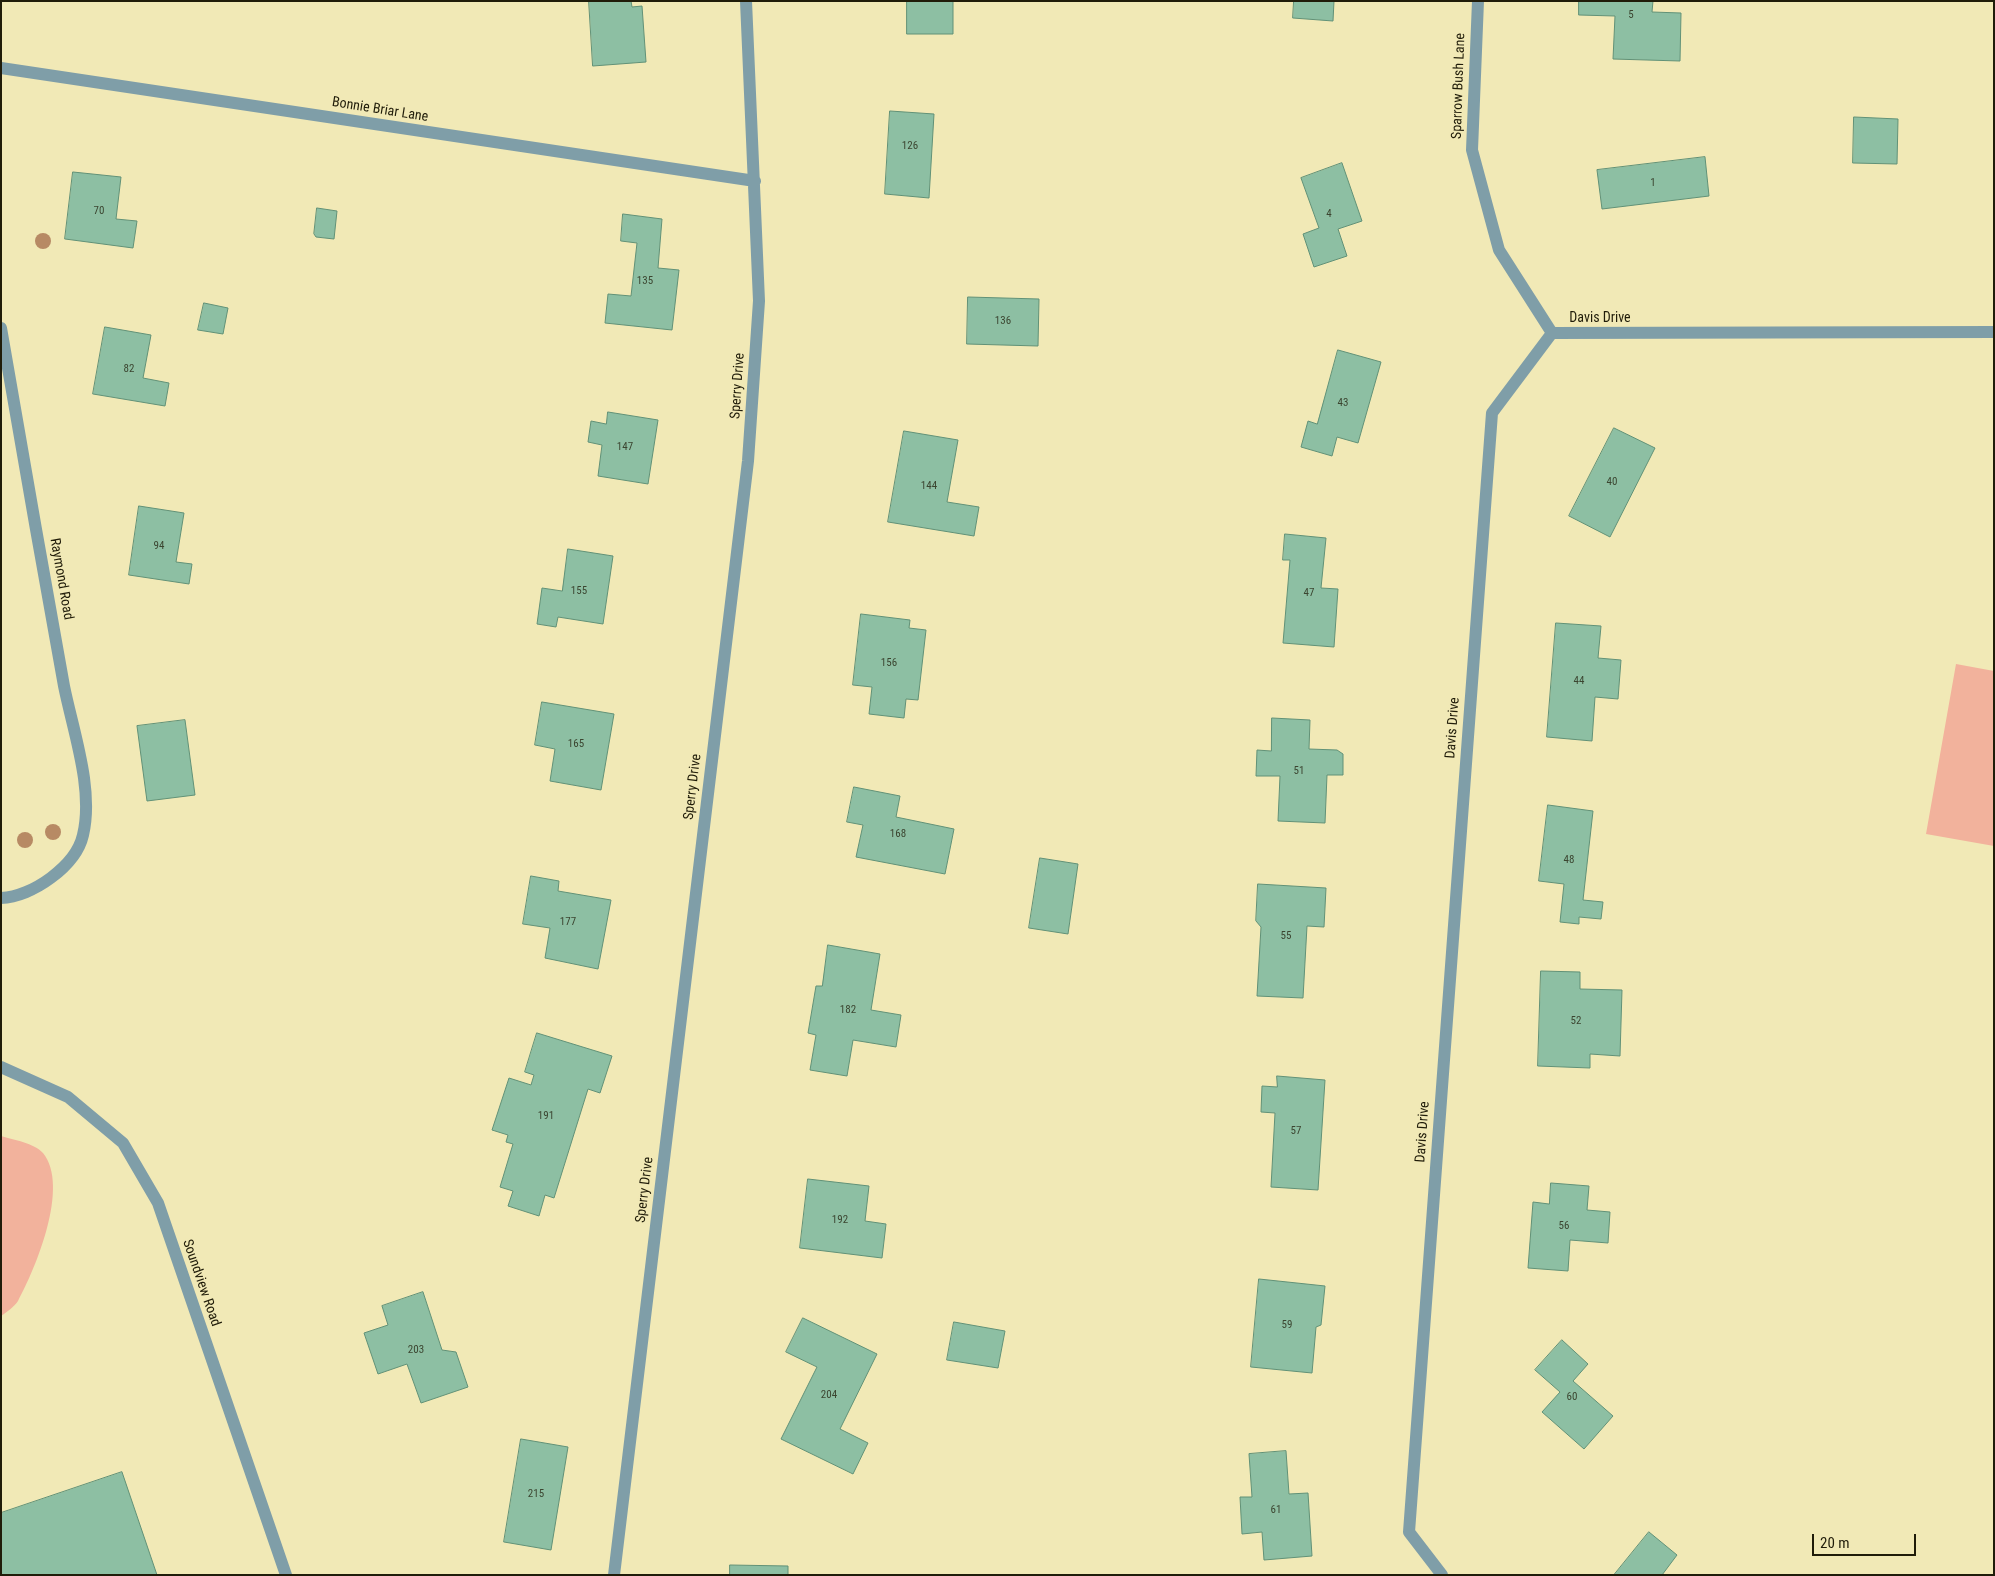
<!DOCTYPE html>
<html>
<head>
<meta charset="utf-8">
<style>
	body { margin:0 }
	#map { position:relative; width:1995px; height:1576px; overflow:hidden; background:#f1e9b6; font-family:"Roboto Condensed",sans-serif }
	canvas { display:block }
	.frame { position:absolute; inset:0; border:2px solid #201c09; pointer-events:none }
	.scale { position:absolute; left:1812px; top:1534px; width:104px; height:22px; box-sizing:border-box; border:2px solid #201c09; border-top:0; padding-left:6px; font-size:15px; line-height:18px; white-space:nowrap; color:#201c09; -webkit-text-stroke:4px #f1e9b6; paint-order:stroke }
</style>
</head>
<body>
<div id="map">
<canvas width="1995" height="1576"></canvas>
<div class="frame"></div>
<div class="scale">20 m</div>
</div>
<script>
const context = document.querySelector('canvas').getContext('2d');
context.lineJoin = 'round';
function paint(path, color) { context.fillStyle = color; context.fill(path, 'evenodd'); }
function stroke(path, color, width, dash) { context.strokeStyle = color; context.lineWidth = width; context.lineCap = dash ? 'butt' : 'round'; context.setLineDash(dash || []); context.stroke(path); }
function drawText(font, color, halo, rows, align = 'center') {
  context.font = font + ' "Roboto Condensed",sans-serif'; context.lineWidth = 4; context.setLineDash([]); context.textBaseline = 'middle'; context.strokeStyle = halo; context.fillStyle = color; for (const [text, x, y, turn = 0] of rows) {
    context.save(); context.translate(x, y); context.rotate((+turn || 0) * Math.PI / 180); context.textAlign = isNaN(turn) ? turn : align; if (halo) context.strokeText(text, 0, 0); context.fillText(text, 0, 0); context.restore();
  }
}
const green = new Path2D(`
	M 1956,664 L 1994,671 L 1994,846 L 1926,834 Z
	M 1,1136 C 14,1140 34,1143 43,1153 C 70,1186 36,1268 18,1301 C 14,1307 7,1312 1,1316 Z`);
const building = new Path2D(`
	M 589,1 L 631,1 L 632,7 L 642,6 L 646,62 L 593,66 Z
	M 907,1 L 953,1 L 953,34 L 907,34 Z
	M 1294,1 L 1334,1 L 1333,21 L 1293,18 Z
	M 1579,1 L 1653,1 L 1652,12 L 1681,13 L 1680,61 L 1613,59 L 1615,16 L 1579,15 Z
	M 890,111 L 934,114 L 929,198 L 885,194 Z
	M 1854,117 L 1898,119 L 1897,164 L 1853,163 Z
	M 1705,157 L 1709,196 L 1602,209 L 1597,170 Z
	M 1342,163 L 1362,221 L 1338,229 L 1347,256 L 1314,267 L 1303,234 L 1319,228 L 1301,178 Z
	M 73,172 L 121,177 L 116,219 L 137,221 L 133,248 L 65,239 Z
	M 317,208 L 337,211 L 334,239 L 316,237 L 314,234 Z
	M 623,214 L 662,219 L 658,268 L 679,270 L 672,330 L 605,323 L 608,294 L 631,296 L 637,243 L 621,241 Z
	M 968,297 L 1039,299 L 1038,346 L 967,344 Z
	M 204,303 L 228,308 L 223,334 L 198,330 Z
	M 105,327 L 151,335 L 143,378 L 169,383 L 165,406 L 93,394 Z
	M 1338,350 L 1381,362 L 1358,443 L 1337,437 L 1332,456 L 1301,447 L 1308,421 L 1317,424 Z
	M 608,412 L 658,420 L 648,484 L 598,476 L 602,445 L 588,442 L 591,421 L 606,424 Z
	M 1614,428 L 1655,448 L 1610,537 L 1569,516 Z
	M 904,431 L 958,440 L 947,502 L 979,507 L 974,536 L 888,522 Z
	M 139,506 L 184,513 L 176,562 L 192,564 L 189,584 L 129,575 Z
	M 1285,534 L 1326,538 L 1321,588 L 1338,589 L 1334,647 L 1283,643 L 1290,560 L 1283,560 Z
	M 568,549 L 613,556 L 603,624 L 558,617 L 556,627 L 537,624 L 542,588 L 562,591 Z
	M 861,614 L 910,620 L 909,628 L 926,630 L 918,700 L 906,699 L 904,718 L 869,714 L 872,687 L 853,685 Z
	M 1556,623 L 1601,626 L 1598,658 L 1621,660 L 1618,699 L 1595,697 L 1592,741 L 1547,737 Z
	M 542,702 L 614,714 L 601,790 L 550,781 L 555,749 L 535,745 Z
	M 1272,718 L 1310,720 L 1309,749 L 1337,750 L 1343,754 L 1343,775 L 1327,775 L 1325,823 L 1278,821 L 1280,776 L 1256,776 L 1257,750 L 1271,751 Z
	M 185,720 L 195,795 L 147,801 L 137,726 Z
	M 854,787 L 900,796 L 896,817 L 954,829 L 945,874 L 856,857 L 863,825 L 847,822 Z
	M 1548,805 L 1593,811 L 1583,900 L 1603,902 L 1601,919 L 1579,917 L 1579,924 L 1560,922 L 1564,884 L 1539,881 Z
	M 1040,858 L 1078,864 L 1068,934 L 1029,928 Z
	M 531,876 L 559,881 L 558,891 L 611,900 L 598,969 L 545,958 L 550,928 L 523,924 Z
	M 1258,884 L 1326,888 L 1324,927 L 1307,926 L 1303,998 L 1257,996 L 1261,927 L 1256,921 Z
	M 828,945 L 880,954 L 871,1010 L 901,1015 L 896,1047 L 853,1040 L 847,1076 L 810,1070 L 816,1035 L 808,1033 L 816,986 L 822,986 Z
	M 1541,971 L 1580,972 L 1580,989 L 1622,990 L 1620,1056 L 1590,1054 L 1590,1068 L 1538,1066 Z
	M 537,1033 L 612,1056 L 600,1093 L 588,1089 L 554,1198 L 545,1195 L 539,1216 L 508,1206 L 513,1191 L 500,1187 L 513,1144 L 506,1142 L 508,1135 L 492,1130 L 509,1078 L 531,1085 L 534,1075 L 525,1072 Z
	M 1277,1076 L 1325,1080 L 1318,1190 L 1271,1187 L 1275,1113 L 1261,1112 L 1262,1086 L 1277,1087 Z
	M 808,1179 L 869,1186 L 865,1221 L 886,1224 L 882,1258 L 800,1248 Z
	M 1551,1183 L 1589,1186 L 1587,1210 L 1610,1212 L 1608,1243 L 1570,1240 L 1568,1271 L 1528,1268 L 1533,1202 L 1549,1204 Z
	M 1259,1279 L 1325,1286 L 1321,1325 L 1316,1327 L 1312,1373 L 1251,1367 Z
	M 423,1292 L 442,1350 L 456,1352 L 468,1387 L 421,1403 L 407,1364 L 378,1374 L 364,1333 L 388,1325 L 382,1306 Z
	M 803,1318 L 877,1354 L 840,1429 L 868,1443 L 853,1474 L 781,1439 L 817,1367 L 786,1352 Z
	M 954,1322 L 1005,1331 L 998,1368 L 947,1360 Z
	M 1562,1340 L 1588,1364 L 1573,1381 L 1613,1416 L 1584,1449 L 1542,1412 L 1560,1392 L 1535,1370 Z
	M 521,1439 L 568,1447 L 551,1550 L 504,1542 Z
	M 1286,1451 L 1289,1494 L 1308,1493 L 1312,1556 L 1264,1560 L 1262,1532 L 1242,1534 L 1240,1497 L 1252,1497 L 1249,1454 Z
	M 122,1472 L 157,1575 L 1,1575 L 1,1513 Z
	M 1649,1532 L 1677,1555 L 1662,1575 L 1614,1575 Z
	M 730,1565 L 788,1566 L 788,1575 L 730,1575 Z`);
const minor = new Path2D(`
	M 1478,1 L 1472,150 L 1499,250 L 1552,333
	M 1,68 L 755,181
	M 1,328 C 22,447 42,567 64,686 C 73,731 94,789 83,835 C 76,866 32,897 1,898
	M 1,1067 L 68,1097 L 123,1143 L 158,1203 L 286,1575
	M 614,1575 L 748,461 L 759,301 L 746,1
	M 1442,1575 L 1409,1532 L 1492,413 L 1552,333 L 1994,332`);
const trees = [
	[43,241],
	[53,832],
	[25,840]
];
const numberNames = [
	["5",1631,15],
	["126",910,146],
	["1",1653,183],
	["70",99,211],
	["4",1329,214],
	["135",645,281],
	["136",1003,321],
	["82",129,369],
	["43",1343,403],
	["147",625,447],
	["40",1612,482],
	["144",929,486],
	["94",159,546],
	["155",579,591],
	["47",1309,593],
	["156",889,663],
	["44",1579,681],
	["165",576,744],
	["51",1299,771],
	["168",898,834],
	["48",1569,860],
	["177",568,922],
	["55",1286,936],
	["182",848,1010],
	["52",1576,1021],
	["191",546,1116],
	["57",1296,1131],
	["192",840,1220],
	["56",1564,1226],
	["59",1287,1325],
	["203",416,1350],
	["204",829,1395],
	["60",1572,1397],
	["215",536,1494],
	["61",1276,1510]
];
const streetNames = [
	["Sparrow Bush Lane",1459,86,-88],
	["Bonnie Briar Lane",380,110,9],
	["Davis Drive",1600,318],
	["Sperry Drive",738,386,-86],
	["Raymond Road",61,579,80],
	["Davis Drive",1453,728,-86],
	["Sperry Drive",693,787,-83],
	["Davis Drive",1423,1132,-86],
	["Sperry Drive",645,1190,-83],
	["Soundview Road",201,1283,71]
];
paint(green, '#f2b29c');
paint(building, '#8dbfa3');
stroke(building, '#619177', 1);
stroke(minor, '#7f9ea8', 12);
context.fillStyle = '#b78a64';
for (const [x, y] of trees) { context.beginPath(); context.arc(x, y, 8, 0, 2 * Math.PI); context.fill(); }
drawText('11px', '#3b4530', null, numberNames);
drawText('14px', '#201c09', '#f1e9b6', streetNames);
</script>
</body>
</html>
